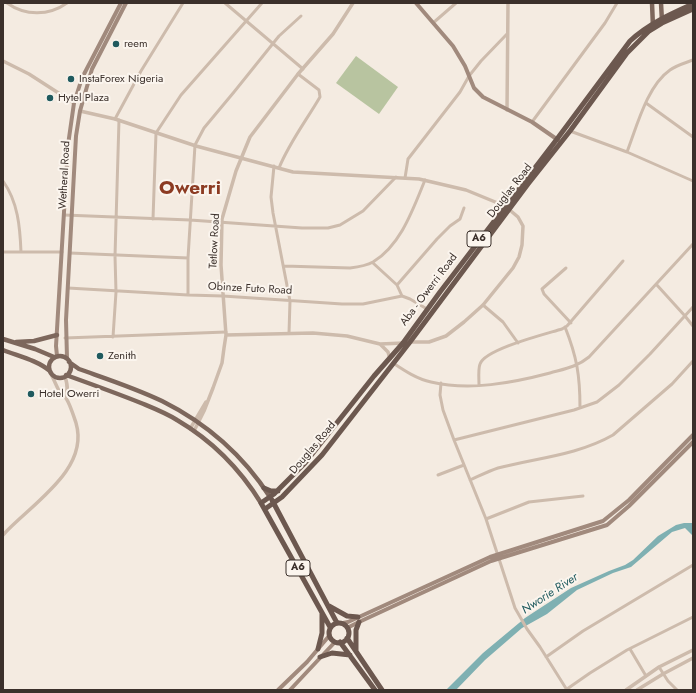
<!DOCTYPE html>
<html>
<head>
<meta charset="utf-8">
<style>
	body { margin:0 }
	#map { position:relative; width:696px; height:693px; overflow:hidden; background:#f4ebe1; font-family:Jost,sans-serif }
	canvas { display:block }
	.frame { position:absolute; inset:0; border:4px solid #3b302b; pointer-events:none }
</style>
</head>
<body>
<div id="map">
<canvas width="696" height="693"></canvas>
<div class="frame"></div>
</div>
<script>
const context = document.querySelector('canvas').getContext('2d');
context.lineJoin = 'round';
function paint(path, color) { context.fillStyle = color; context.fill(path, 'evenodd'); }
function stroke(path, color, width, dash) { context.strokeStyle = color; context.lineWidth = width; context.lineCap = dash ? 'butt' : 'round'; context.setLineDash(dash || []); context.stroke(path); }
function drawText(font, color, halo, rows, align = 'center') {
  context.font = font + ' Jost,sans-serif'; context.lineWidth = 4; context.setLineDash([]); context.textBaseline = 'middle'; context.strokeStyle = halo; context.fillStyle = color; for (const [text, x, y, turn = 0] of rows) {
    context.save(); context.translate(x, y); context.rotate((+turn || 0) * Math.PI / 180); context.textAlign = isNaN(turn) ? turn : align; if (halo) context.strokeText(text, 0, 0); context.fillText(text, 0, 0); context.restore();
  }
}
const green = new Path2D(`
	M 356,56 L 398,87 L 379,114 L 336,83 Z`);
const water = new Path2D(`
	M 684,523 L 693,523 L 693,536 L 685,528 L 672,532 L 631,567 L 613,573 L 577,590 L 547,614 L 522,628 L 485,660 L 456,690 L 446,690 L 483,653 L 525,618 L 571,588 L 609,571 L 625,565 L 633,560 L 658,536 L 676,525 Z`);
const minor = new Path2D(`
	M 7,3 C 25,16 49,16 67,3
	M 225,3 L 303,69
	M 433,23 L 456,3
	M 646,103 L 693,137
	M 115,119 L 141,71 L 183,3
	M 532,122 L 605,23 L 617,3
	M 570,131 L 627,152 L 693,181
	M 627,152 C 637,126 647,86 670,70 C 677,65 685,63 693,60
	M 274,166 L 271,197 L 273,213 L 290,301 L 289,333
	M 279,168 C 289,143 306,121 320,97 L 319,90 L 298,74
	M 405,178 L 408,159 L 460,92 L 469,76 L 481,61 L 507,34
	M 3,181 C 18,202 20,227 21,252
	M 64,215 L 190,220 L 302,228 L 328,228 L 340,225 L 363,211 L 396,177
	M 153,219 L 156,133 L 181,95 L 262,3
	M 3,252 L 62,252
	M 70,253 L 188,258
	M 373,263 L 397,285 L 402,296
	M 284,266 L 350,268 C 358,267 366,266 373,262 C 401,245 413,209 425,180
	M 566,268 L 542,289 L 544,294 L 571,323
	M 656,284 L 685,316 L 693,326
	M 397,285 L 437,239 L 450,226 L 460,219 L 464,208
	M 68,288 L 188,295 L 223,296 L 342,304 L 363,304 L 402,296 L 410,299 L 427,309
	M 188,295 L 188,258 L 195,145 L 204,128 L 234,92 L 279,36 L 301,16
	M 483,305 L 503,322 L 518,343
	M 565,327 C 577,357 580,376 580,408
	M 113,337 L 116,292 L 115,256 L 119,120
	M 65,338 L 226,332
	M 393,363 C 405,371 417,379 431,382 C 470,391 512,383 550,373 C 564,369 577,367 589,357 L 693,244
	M 441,383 L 440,395 L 443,410 L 454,440 L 486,519 L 515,608 L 527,629 L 540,647 L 567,690
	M 479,385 C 479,379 478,369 480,364 C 485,349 546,334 562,329 L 567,326 L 623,261
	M 454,440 L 574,410 L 597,402 L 619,385 L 650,354 L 693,307
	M 438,475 L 464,465
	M 470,480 C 479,476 489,471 498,468 C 537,458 578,455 613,435 L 672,384 L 693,361
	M 486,519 L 529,502 L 583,496
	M 630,649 L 646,676
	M 546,657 L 583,631 L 693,565
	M 659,667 L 668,681 L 677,690
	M 567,689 L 590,673 L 627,650 L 693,617`);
const tertiary = new Path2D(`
	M 3,61 L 29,74 L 74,103
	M 507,110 L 508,3
	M 80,111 L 115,119 L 196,146 L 293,172 L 419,179 L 466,190 L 505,206 L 518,217 L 523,226 L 522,245 L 519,257 L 513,268 L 483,305 L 464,322 L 446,336 L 429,342 L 410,342
	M 226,335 L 313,333 L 347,336 L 380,344 L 404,343
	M 380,344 L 388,352 L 390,359
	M 65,376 C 67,383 69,391 65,397
	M 190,429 L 206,402
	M 194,431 L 204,411 L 213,388 L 222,363 L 224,348 L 226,335 L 221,265 L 222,219 L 236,171 L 250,137 L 298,74 L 333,34 L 353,3
	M 3,535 C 30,505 90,470 76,423 C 74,417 69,401 65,397 C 64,396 62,395 60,393 C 57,387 54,380 51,374
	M 626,690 L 659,667 L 693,650
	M 637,690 L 663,674 L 693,658`);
const secondary = new Path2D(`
	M 416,3 L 453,46 L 465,66 L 474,88 L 483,97 L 532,122 L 558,140
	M 57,356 L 56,346 L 68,145 L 74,103 L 82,78 L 121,3
	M 67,358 L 66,320 L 76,136 L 80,111 L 92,69 L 126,3
	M 343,623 L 348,622 L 490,557 L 603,521 L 629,500 L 693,435
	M 348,630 L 349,627 L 359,622 L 491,561 L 607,525 L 629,506 L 693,442
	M 278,690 L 307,662 L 329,636
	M 290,690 L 335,642`);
const primary = new Path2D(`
	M 652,3 L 653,27
	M 661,3 L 662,21
	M 3,339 L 35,349 L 54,357
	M 16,342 L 34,341 L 57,335
	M 3,350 C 18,356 37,360 50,371
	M49 367a11 11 0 1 1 22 0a11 11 0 1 1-22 0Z
	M 69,362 L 79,369 C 107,379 135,388 162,401 C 206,423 243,455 270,497
	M 66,375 C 91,384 116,393 141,403 C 153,408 166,413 177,420 C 211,440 240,469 261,503`);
const trunk = new Path2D(`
	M 264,488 L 271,491 L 278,491
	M 272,500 L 337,623
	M 265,509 L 282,497 L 322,455 L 410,342 L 528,184 L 570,131 L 627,53 L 649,31 L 662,23 L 693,9
	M 329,606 L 347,616 L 358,617
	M329 633a10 10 0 1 1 20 0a10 10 0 1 1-20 0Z
	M 330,627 L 261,503 L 274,494 L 305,463 L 374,376 L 403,343 L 440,292 L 557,139 L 630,41 C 648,24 671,14 693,4
	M 347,638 L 382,690
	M 340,642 L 375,690
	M 318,649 L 322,633 L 322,613
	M 356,650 L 356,630 L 359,622
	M 320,657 L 332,653 L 350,655`);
const markers = [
	[116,44,4,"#1f5a5e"],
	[71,79,4,"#1f5a5e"],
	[50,98,4,"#1f5a5e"],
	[100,356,4,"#1f5a5e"],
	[31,394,4,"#1f5a5e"]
];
const shields = [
	[479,239,24],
	[298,568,24]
];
const shieldNames = [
	["A6",479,239],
	["A6",298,568]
];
const poiNames = [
	["reem",124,44],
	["InstaForex Nigeria",79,79],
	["Hytel Plaza",58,98],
	["Zenith",108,356],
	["Hotel Owerri",39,394]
];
const streetNames = [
	["Wetheral Road",65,175,-87],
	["Douglas Road",510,191,-52],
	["Tetlow Road",215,241,-87],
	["Obinze Futo Road",250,289,3],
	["Aba - Owerri Road",429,290,-53],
	["Douglas Road",313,448,-50]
];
const waterNames = [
	["Nworie River",550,594,-33]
];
const townNames = [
	["Owerri",190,189]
];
paint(green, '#b8c4a0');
paint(water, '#7fb0b2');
stroke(minor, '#cdbbac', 3);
stroke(tertiary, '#cdbbac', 3.5);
stroke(secondary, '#a18a7d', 4);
stroke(primary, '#7d675c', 4.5);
stroke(trunk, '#6c584f', 5);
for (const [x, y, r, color] of markers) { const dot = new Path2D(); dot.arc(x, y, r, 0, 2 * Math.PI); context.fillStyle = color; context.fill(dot); stroke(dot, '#fbf5ee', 1.5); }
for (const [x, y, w] of shields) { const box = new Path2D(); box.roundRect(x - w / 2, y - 8, w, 16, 3); context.fillStyle = '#fbf5ee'; context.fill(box); stroke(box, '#3b302b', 1); }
drawText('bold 10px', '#3b302b', null, shieldNames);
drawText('11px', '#3b302b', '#fbf5ee', poiNames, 'left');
drawText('11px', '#3b302b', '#fbf5ee', streetNames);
drawText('italic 12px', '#1f5a5e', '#fbf5ee', waterNames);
drawText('bold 19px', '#8c3b22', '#fbf5ee', townNames);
</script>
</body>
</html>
